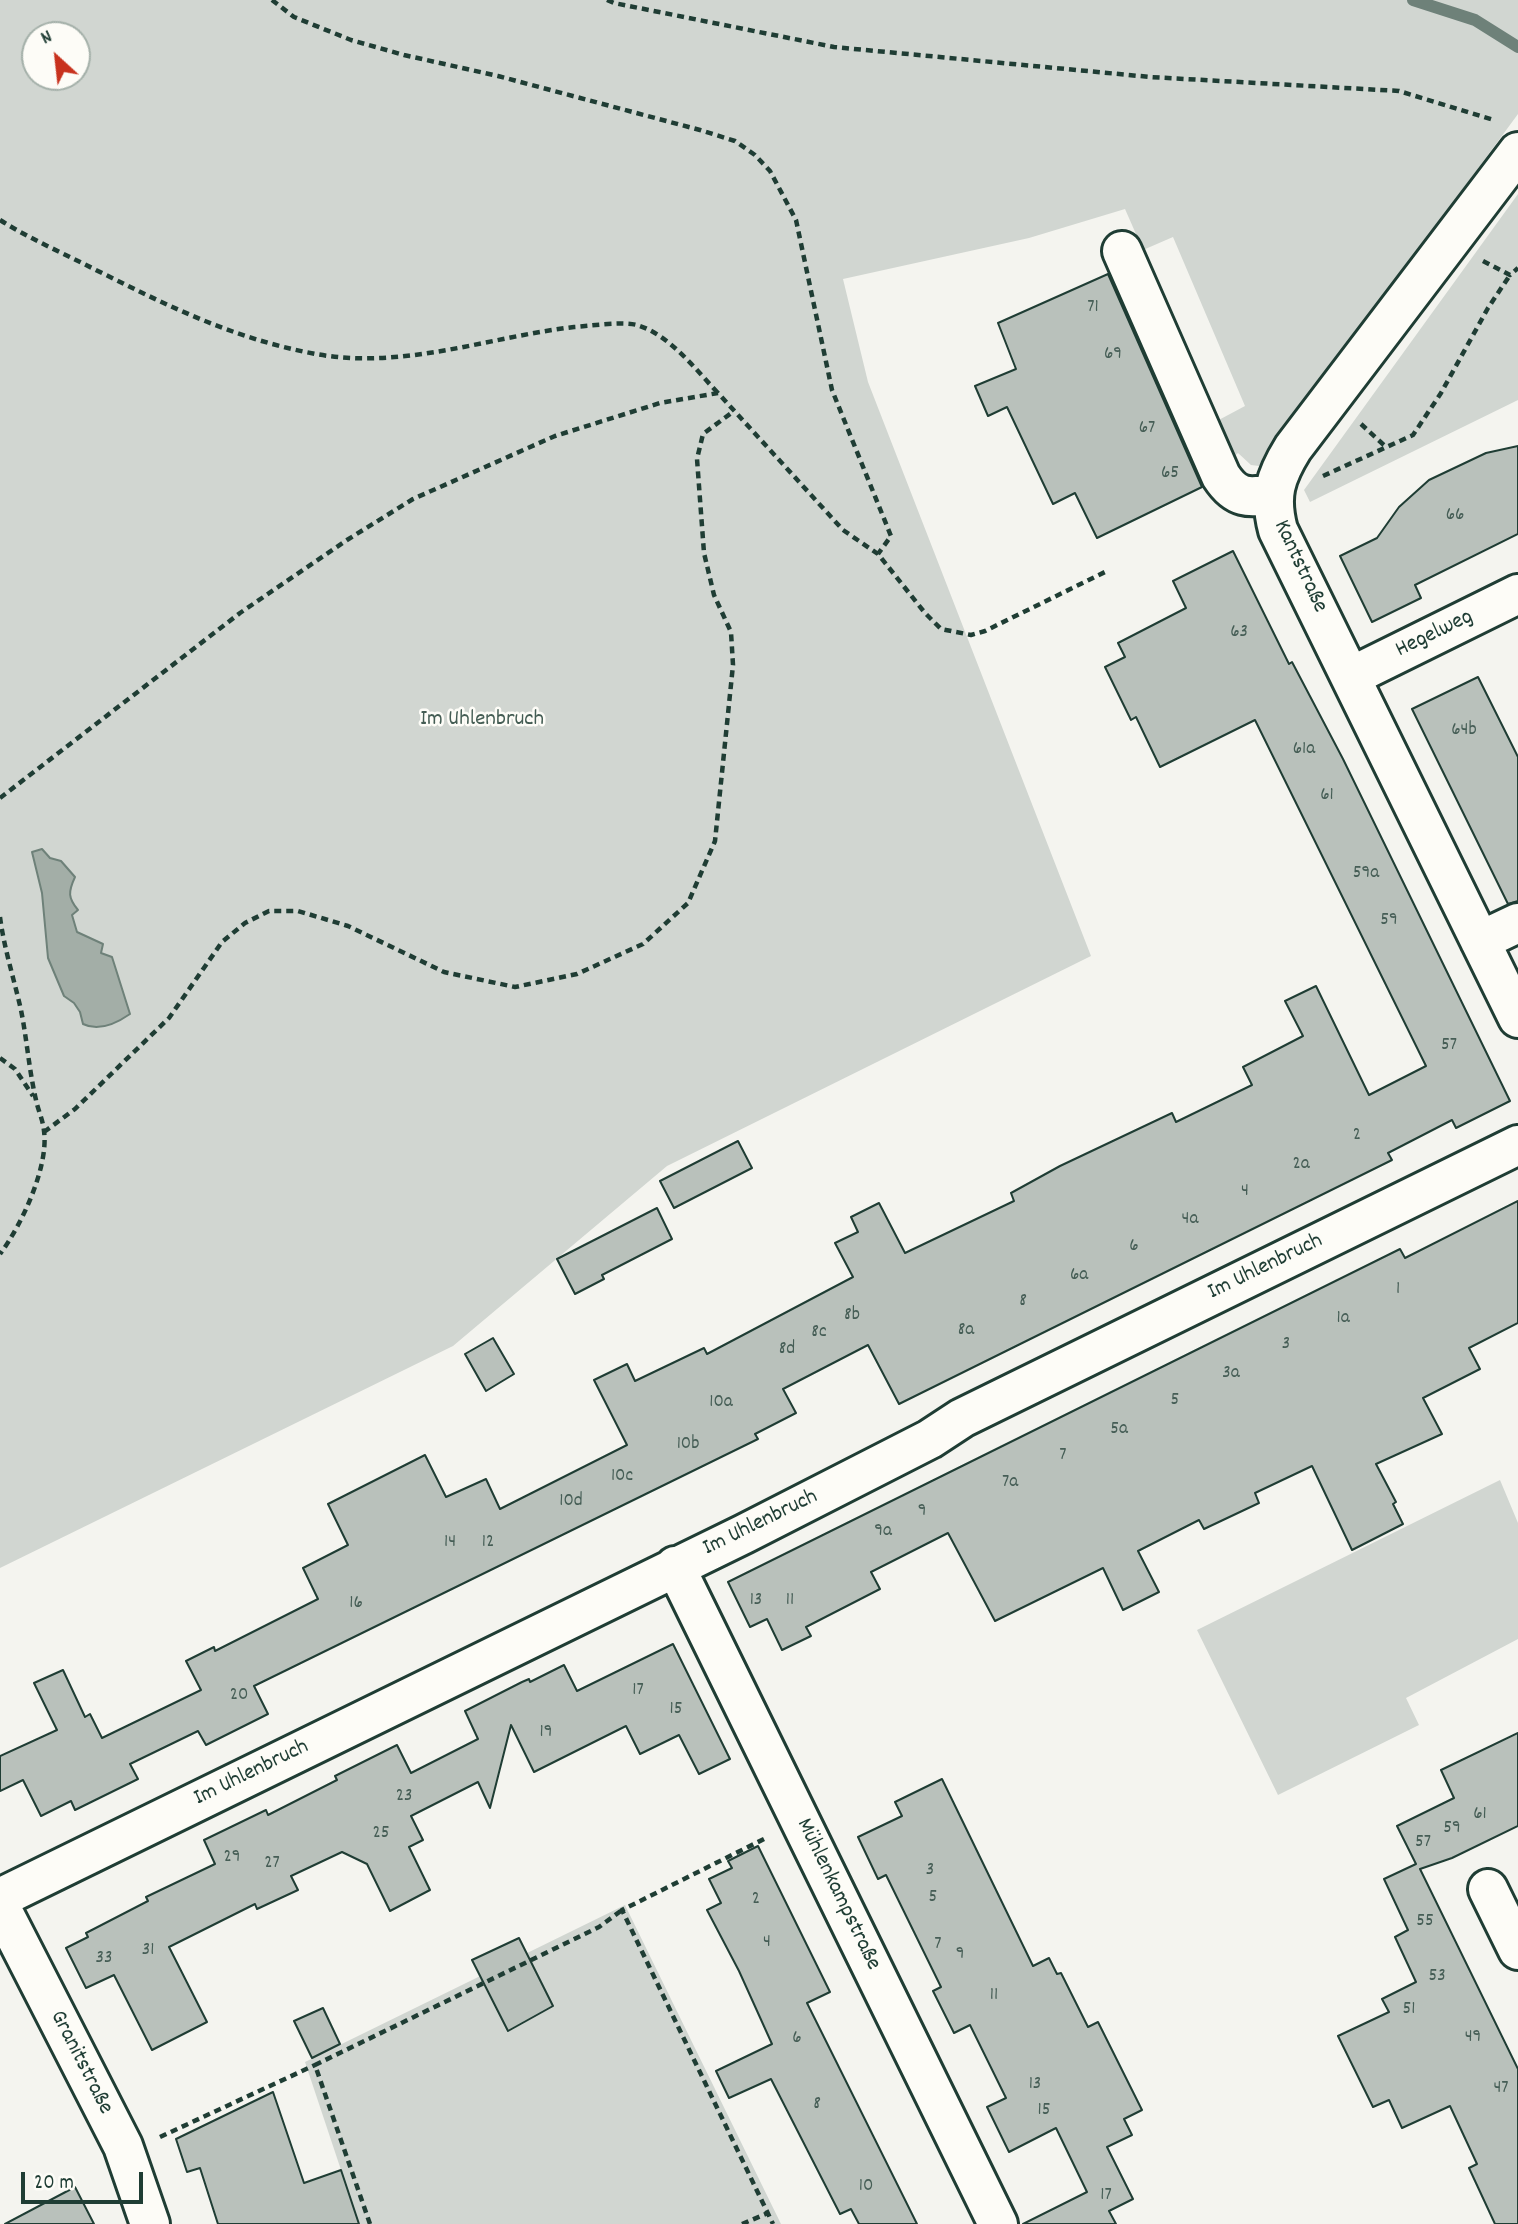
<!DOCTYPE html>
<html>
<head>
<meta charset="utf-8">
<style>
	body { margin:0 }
	#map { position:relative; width:1518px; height:2224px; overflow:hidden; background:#f4f4ef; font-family:Dekko,sans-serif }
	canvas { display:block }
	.north { position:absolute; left:21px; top:21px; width:70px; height:70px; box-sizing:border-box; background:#fdfcf7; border:2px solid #a4b0a9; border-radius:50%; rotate:333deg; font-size:19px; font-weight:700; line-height:28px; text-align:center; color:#1f3d34 }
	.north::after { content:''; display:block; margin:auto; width:24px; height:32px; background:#c8321e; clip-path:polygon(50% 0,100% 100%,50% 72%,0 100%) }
	.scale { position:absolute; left:21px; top:2172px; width:122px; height:32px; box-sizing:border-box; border:4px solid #1f3d34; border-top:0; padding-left:9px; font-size:21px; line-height:24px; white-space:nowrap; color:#1f3d34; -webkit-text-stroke:5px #fdfcf7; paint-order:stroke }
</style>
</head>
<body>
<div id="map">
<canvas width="1518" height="2224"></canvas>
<div class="north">N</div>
<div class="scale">20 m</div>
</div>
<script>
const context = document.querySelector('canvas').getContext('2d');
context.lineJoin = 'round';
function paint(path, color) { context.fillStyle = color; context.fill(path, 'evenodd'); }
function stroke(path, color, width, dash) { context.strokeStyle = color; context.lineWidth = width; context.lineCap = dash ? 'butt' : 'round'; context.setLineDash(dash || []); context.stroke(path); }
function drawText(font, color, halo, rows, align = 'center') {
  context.font = font + ' Dekko,sans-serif'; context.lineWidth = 5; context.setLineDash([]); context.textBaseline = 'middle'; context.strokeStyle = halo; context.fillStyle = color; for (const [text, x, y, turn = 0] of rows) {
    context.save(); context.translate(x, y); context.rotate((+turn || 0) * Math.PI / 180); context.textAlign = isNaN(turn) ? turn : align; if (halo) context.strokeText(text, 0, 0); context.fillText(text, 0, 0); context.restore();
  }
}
const green = new Path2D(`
	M 0,0 L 1518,0 L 1518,114 L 1259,466 L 1251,465 L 1238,453 L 1231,459 L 1215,422 L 1245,406 L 1173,237 L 1143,250 L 1125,209 L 1029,238 L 843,279 L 868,382 L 1091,956 L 667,1166 L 453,1346 L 0,1568 ZM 35,35 L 77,35 L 77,77 L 35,77 Z
	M 1518,194 L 1518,400 L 1310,502 L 1304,490 Z
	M 1500,1480 L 1518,1523 L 1518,1639 L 1406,1698 L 1419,1725 L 1278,1795 L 1197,1630 Z
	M 625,1905 L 781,2224 L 359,2224 L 305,2062 Z`);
const water = new Path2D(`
	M 42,849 L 50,858 L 61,861 L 75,877 C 68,892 68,898 78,910 L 72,915 L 77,932 L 103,944 L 101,953 L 112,957 L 130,1014 C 117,1023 99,1032 83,1024 L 80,1012 L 74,1003 L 64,996 L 48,958 L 42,893 L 32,852 Z`);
const stream = new Path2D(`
	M 1413,0 L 1475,20 L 1518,47`);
const building = new Path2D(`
	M 1108,274 L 1202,487 L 1097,538 L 1075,493 L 1053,504 L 1007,407 L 988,416 L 975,386 L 1016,369 L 998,323 Z
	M 1518,446 L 1518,534 L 1415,585 L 1421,598 L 1372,622 L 1340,556 L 1377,538 L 1399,507 L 1429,480 L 1486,453 Z
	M 1233,551 L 1289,664 L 1292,662 L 1343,759 L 1510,1101 L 1456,1128 L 1452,1120 L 1388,1153 L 1392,1160 L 899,1404 L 868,1345 L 783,1389 L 796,1413 L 755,1434 L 758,1439 L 254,1686 L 268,1714 L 206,1745 L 198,1731 L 130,1764 L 138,1779 L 75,1810 L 71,1801 L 41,1816 L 23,1780 L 0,1791 L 0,1756 L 57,1730 L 34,1683 L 63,1670 L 85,1717 L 90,1714 L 102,1738 L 201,1690 L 186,1661 L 214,1647 L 215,1651 L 318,1599 L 303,1568 L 348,1545 L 328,1504 L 425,1455 L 446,1497 L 486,1479 L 500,1509 L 627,1445 L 594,1380 L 627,1364 L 635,1381 L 704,1348 L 707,1354 L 853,1277 L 835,1243 L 858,1232 L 851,1217 L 879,1203 L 905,1253 L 1014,1201 L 1011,1193 L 1060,1166 L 1172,1113 L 1176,1122 L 1252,1085 L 1243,1067 L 1303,1036 L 1285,1001 L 1316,986 L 1369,1095 L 1426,1066 L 1255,720 L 1160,767 L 1136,717 L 1131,720 L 1105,667 L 1125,657 L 1118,643 L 1186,608 L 1173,581 Z
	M 1478,677 L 1518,757 L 1518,901 L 1508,904 L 1412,709 Z
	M 738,1141 L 752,1168 L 674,1208 L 660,1181 Z
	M 1518,1201 L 1518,1323 L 1469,1348 L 1480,1369 L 1423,1398 L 1442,1434 L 1376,1464 L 1396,1502 L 1393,1504 L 1403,1524 L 1352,1550 L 1312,1466 L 1255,1493 L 1259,1503 L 1204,1529 L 1199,1520 L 1138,1551 L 1159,1592 L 1123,1610 L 1103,1568 L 995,1621 L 948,1533 L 871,1572 L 880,1589 L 806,1627 L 811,1636 L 782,1650 L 767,1619 L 750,1627 L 728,1582 L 1400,1249 L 1405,1258 Z
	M 657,1208 L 672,1239 L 602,1275 L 604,1279 L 575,1294 L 557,1259 Z
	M 493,1338 L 514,1374 L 486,1391 L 465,1354 Z
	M 673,1644 L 730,1759 L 699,1774 L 679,1735 L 640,1754 L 626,1726 L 534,1772 L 511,1725 L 490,1808 L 478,1782 L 411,1816 L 423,1840 L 409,1847 L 430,1890 L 390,1911 L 367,1864 L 342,1852 L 291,1876 L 298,1890 L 257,1909 L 255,1904 L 169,1947 L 207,2022 L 152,2050 L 114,1975 L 86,1988 L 66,1948 L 88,1937 L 86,1933 L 148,1901 L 146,1897 L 215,1864 L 204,1840 L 266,1810 L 268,1815 L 337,1780 L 335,1776 L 397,1745 L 411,1773 L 478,1739 L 465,1711 L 522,1682 L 529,1679 L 530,1682 L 564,1665 L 577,1691 Z
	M 1518,1733 L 1518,1826 L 1452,1858 L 1420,1869 L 1518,2069 L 1518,2224 L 1495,2224 L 1469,2168 L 1477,2164 L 1450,2106 L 1402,2128 L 1389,2100 L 1373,2107 L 1338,2036 L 1389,2012 L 1382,1999 L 1416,1982 L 1395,1937 L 1408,1930 L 1384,1879 L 1416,1864 L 1397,1826 L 1454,1798 L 1441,1770 Z
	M 942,1779 L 1033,1966 L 1049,1958 L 1057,1974 L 1061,1973 L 1088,2027 L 1098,2022 L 1142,2110 L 1124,2119 L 1132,2135 L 1107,2147 L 1133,2199 L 1109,2211 L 1116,2224 L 1023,2224 L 1087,2192 L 1056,2128 L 1009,2152 L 987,2107 L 1006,2098 L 970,2025 L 954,2033 L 933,1991 L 941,1987 L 886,1875 L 878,1879 L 858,1837 L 902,1816 L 895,1802 Z
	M 758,1846 L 830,1992 L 807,2003 L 917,2224 L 859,2224 L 851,2209 L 840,2214 L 771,2079 L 729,2098 L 716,2071 L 772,2044 L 739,1971 L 707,1910 L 721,1903 L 709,1879 L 732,1868 L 728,1861 Z
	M 519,1938 L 553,2006 L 508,2031 L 472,1960 Z
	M 323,2008 L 340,2044 L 312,2058 L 294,2021 Z
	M 273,2092 L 304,2183 L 341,2170 L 359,2224 L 218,2224 L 200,2168 L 187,2172 L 176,2139 Z
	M 75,2187 L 94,2224 L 5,2224 Z`);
const path = new Path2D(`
	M 272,0 L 294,17 L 351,40 L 404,55 L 498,76 L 700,130 L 735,141 L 755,155 L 770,171 L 796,220 L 832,390 L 891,536 L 878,554
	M 607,0 L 614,3 L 834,47 L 1150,77 L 1399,91 L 1494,120
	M 0,220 C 30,239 63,253 94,269 C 168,306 234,339 316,354 C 404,370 488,337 574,327 C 591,326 621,321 637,325 C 670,335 695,369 718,393
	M 1483,261 L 1510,275 L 1518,268
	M 1361,424 L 1386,447
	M 1323,476 L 1413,435 L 1441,393 L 1488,308 L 1510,275
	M 0,798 L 240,613 L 347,540 L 413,499 L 555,436 L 660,403 L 718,393 L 843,530 L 878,554 L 925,613 L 941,629 L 971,635 L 985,631 L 1109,570
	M 0,917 C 4,948 14,979 21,1010 C 27,1040 29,1070 36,1100 C 38,1110 43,1120 44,1131 C 49,1167 21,1226 0,1254
	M 0,1058 L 15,1069 L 33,1096
	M 44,1132 L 75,1109 L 169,1018 L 222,942 L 245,923 L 269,911 L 298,911 L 348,926 L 444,972 L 515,987 L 577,974 L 643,944 L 688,903 L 715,841 L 733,665 L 731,632 L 714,595 L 704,553 L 697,459 L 703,434 L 734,411
	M 764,1839 L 622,1910 L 773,2224
	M 160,2137 L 315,2065
	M 370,2224 L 315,2065 L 599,1927 L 622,1910
	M 742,2224 L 768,2213`);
const minor = new Path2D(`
	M 1518,152 L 1293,448 C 1275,477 1269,496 1278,530 L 1518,1018
	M 1122,251 L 1221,476 C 1236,499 1248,498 1273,494
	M 1352,676 L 1518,594
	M 1480,941 L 1518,923
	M 675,1566 L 998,2224
	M 1488,1889 L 1518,1950
	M 0,1898 L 744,1534 L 930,1439 L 962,1418 L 1518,1145
	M 0,1906 L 123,2146 L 150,2224`);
const numberNames = [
	["71",1093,308],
	["69",1113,355],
	["67",1147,429],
	["65",1170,474],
	["66",1455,516],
	["63",1239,633],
	["64b",1464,731],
	["61a",1304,750],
	["61",1327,796],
	["59a",1366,874],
	["59",1389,921],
	["57",1449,1046],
	["2",1357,1136],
	["2a",1301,1165],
	["4",1245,1192],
	["4a",1190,1220],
	["6",1134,1247],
	["6a",1079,1276],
	["1",1398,1290],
	["8",1023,1302],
	["8b",852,1316],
	["1a",1343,1319],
	["8a",966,1331],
	["8c",819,1333],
	["3",1286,1345],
	["8d",787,1350],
	["3a",1231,1374],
	["5",1175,1401],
	["10a",721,1403],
	["5a",1119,1430],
	["10b",688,1445],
	["7",1063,1456],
	["10c",622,1477],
	["7a",1010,1483],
	["10d",571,1502],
	["9",922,1512],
	["9a",883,1532],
	["14",450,1543],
	["12",488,1543],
	["13",756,1601],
	["11",790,1601],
	["16",356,1604],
	["17",638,1691],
	["20",239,1696],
	["15",676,1710],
	["19",546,1733],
	["23",404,1797],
	["61",1480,1815],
	["59",1452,1829],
	["25",381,1834],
	["57",1423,1843],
	["29",232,1858],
	["27",272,1864],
	["3",930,1871],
	["5",933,1898],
	["2",756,1900],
	["55",1425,1922],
	["4",767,1943],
	["7",938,1945],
	["31",148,1951],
	["9",960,1955],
	["33",104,1959],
	["53",1437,1977],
	["11",994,1996],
	["51",1409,2010],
	["49",1473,2038],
	["6",797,2039],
	["13",1035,2085],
	["47",1501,2089],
	["8",817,2105],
	["15",1044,2111],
	["10",866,2187],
	["17",1106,2196]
];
const streetNames = [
	["Kantstraße",1299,567,65],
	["Hegelweg",1435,635,-26],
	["Im Uhlenbruch",1266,1268,-26],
	["Im Uhlenbruch",761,1524,-26],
	["Im Uhlenbruch",252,1774,-26],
	["Mühlenkampstraße",837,1895,64],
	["Granitstraße",80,2063,63]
];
const parkNames = [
	["Im Uhlenbruch",482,721]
];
paint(green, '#d1d6d1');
paint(water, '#a3aea7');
stroke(water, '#6e8179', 2);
stroke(stream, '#6e8179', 12);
paint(building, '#b9c1bb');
stroke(building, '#1f3d34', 2);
stroke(minor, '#1f3d34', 44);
stroke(path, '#1f3d34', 4.5, [7, 5]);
stroke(minor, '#fdfcf7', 38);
drawText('19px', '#465e56', null, numberNames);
drawText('23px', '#1f3d34', '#fdfcf7', streetNames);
drawText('23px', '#435c53', '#fdfcf7', parkNames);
</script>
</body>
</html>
